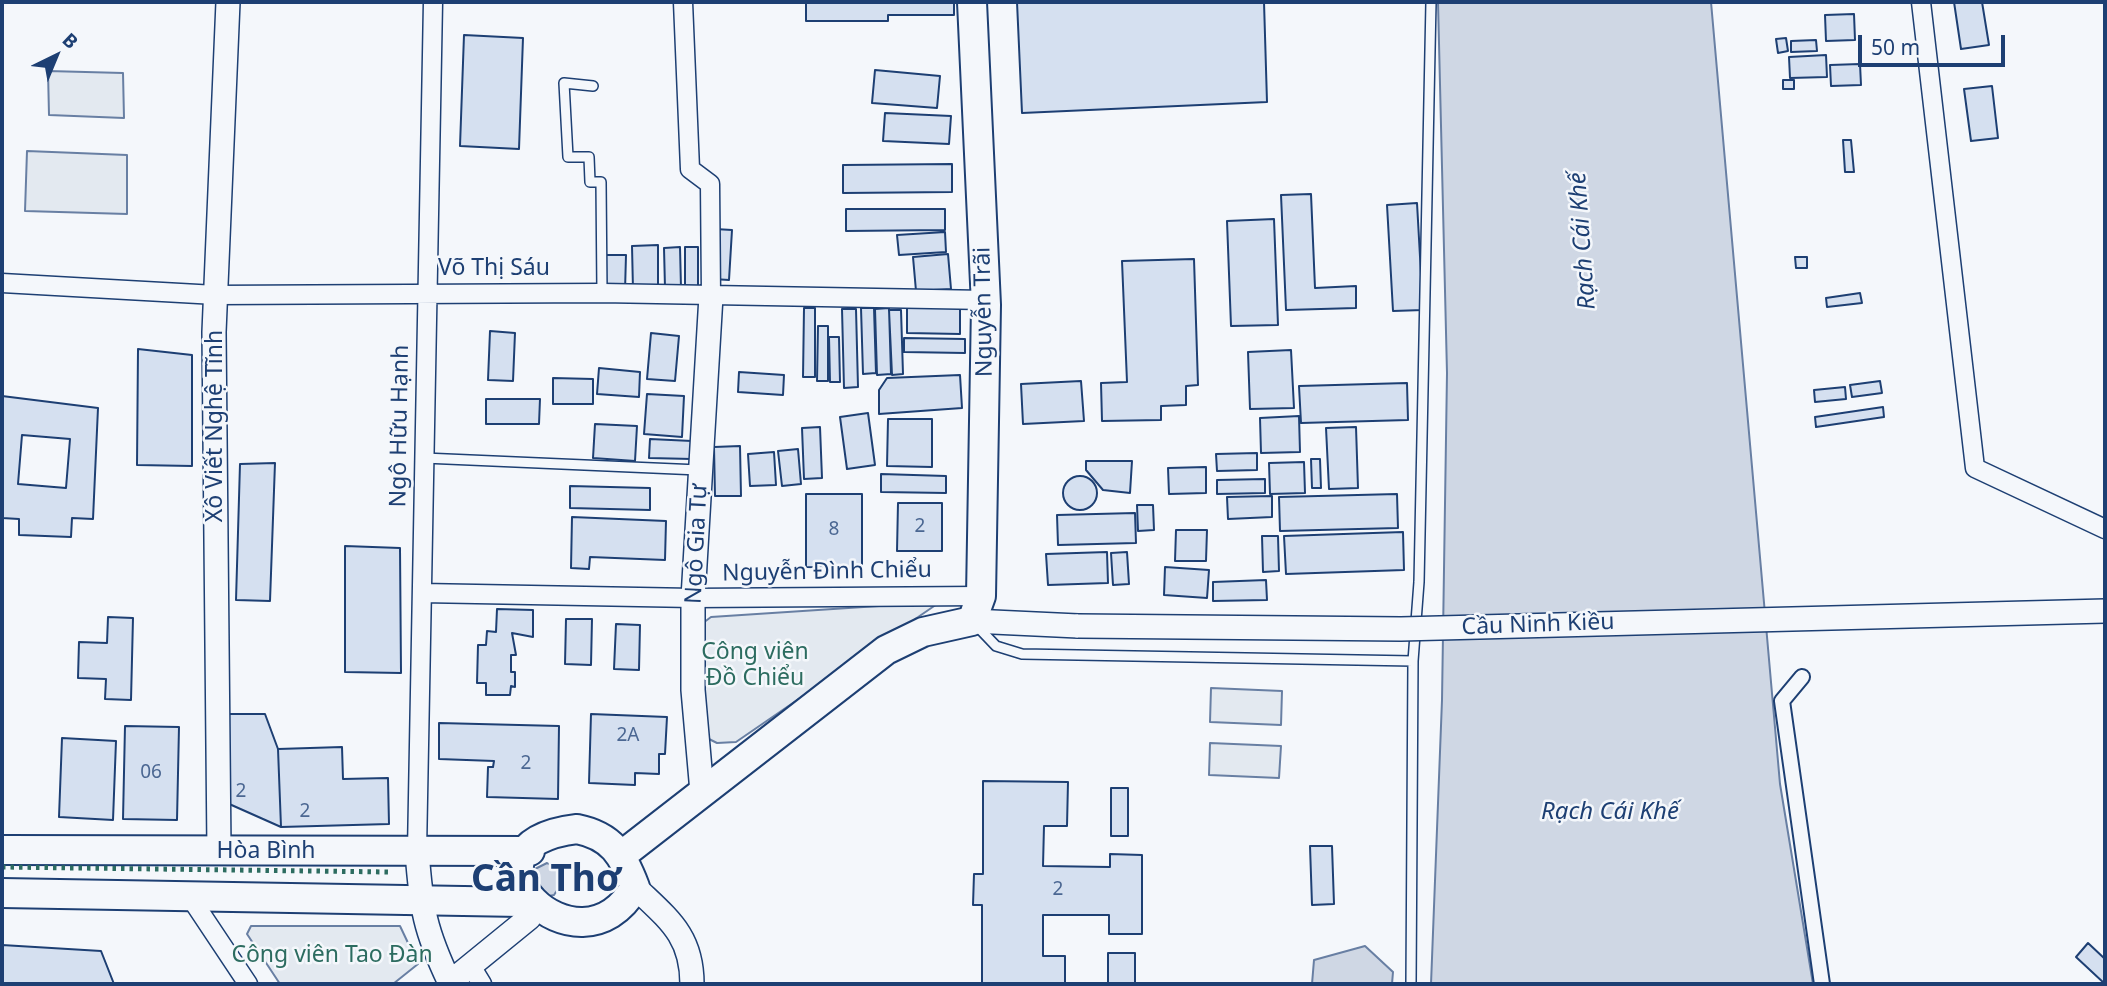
<!DOCTYPE html>
<html>
<head>
<meta charset="utf-8">
<style>
	body { margin:0 }
	#map { position:relative; width:2107px; height:986px; overflow:hidden; background:#f4f7fb; font-family:"Noto Sans",sans-serif }
	canvas { display:block }
	.frame { position:absolute; inset:0; border:4px solid #1d3f73; pointer-events:none }
	.north { position:absolute; left:21px; top:21px; width:70px; height:70px; -webkit-text-stroke:5px #f4f7fb; paint-order:stroke; rotate:43deg; font-size:19px; font-weight:700; line-height:28px; text-align:center; color:#1d3f73 }
	.north::after { content:''; display:block; margin:auto; width:24px; height:32px; background:#1d3f73; clip-path:polygon(50% 0,100% 100%,50% 72%,0 100%) }
	.scale { position:absolute; left:1858px; top:35px; width:147px; height:32px; box-sizing:border-box; border:4px solid #1d3f73; border-top:0; padding-left:9px; font-size:21px; line-height:24px; white-space:nowrap; color:#1d3f73; -webkit-text-stroke:5px #f4f7fb; paint-order:stroke }
</style>
</head>
<body>
<div id="map">
<canvas width="2107" height="986"></canvas>
<div class="frame"></div>
<div class="north">B</div>
<div class="scale">50 m</div>
</div>
<script>
const context = document.querySelector('canvas').getContext('2d');
context.lineJoin = 'round';
function paint(path, color) { context.fillStyle = color; context.fill(path, 'evenodd'); }
function stroke(path, color, width, dash) { context.strokeStyle = color; context.lineWidth = width; context.lineCap = dash ? 'butt' : 'round'; context.setLineDash(dash || []); context.stroke(path); }
function drawText(font, color, halo, rows, align = 'center') {
  context.font = font + ' "Noto Sans",sans-serif'; context.lineWidth = 5; context.setLineDash([]); context.textBaseline = 'middle'; context.strokeStyle = halo; context.fillStyle = color; for (const [text, x, y, turn = 0] of rows) {
    context.save(); context.translate(x, y); context.rotate((+turn || 0) * Math.PI / 180); context.textAlign = isNaN(turn) ? turn : align; if (halo) context.strokeText(text, 0, 0); context.fillText(text, 0, 0); context.restore();
  }
}
const green = new Path2D(`
	M 48,71 L 123,73 L 124,118 L 49,115 Z
	M 27,151 L 127,155 L 127,214 L 25,211 Z
	M 940,602 L 736,742 L 717,743 L 705,737 L 703,623 L 711,617 Z
	M 1211,688 L 1282,691 L 1281,725 L 1210,722 Z
	M 1210,743 L 1281,746 L 1279,778 L 1209,775 Z
	M 251,926 L 400,926 L 418,964 L 393,984 L 280,984 L 247,934 Z`);
const water = new Path2D(`
	M 1438,2 L 1711,2 L 1780,784 L 1813,984 L 1431,984 L 1442,700 L 1447,373 Z
	M 547,863 L 560,871 L 563,881 L 554,895 L 544,897 L 531,871 Z
	M 1365,946 L 1393,972 L 1392,984 L 1312,984 L 1314,960 Z`);
const building = new Path2D(`
	M 806,2 L 954,2 L 954,15 L 888,15 L 888,21 L 806,21 Z
	M 1017,2 L 1264,2 L 1267,102 L 1022,113 Z
	M 1954,2 L 1982,2 L 1989,45 L 1961,49 Z
	M 1854,14 L 1855,40 L 1826,41 L 1825,15 Z
	M 464,35 L 523,38 L 519,149 L 460,146 Z
	M 1786,38 L 1788,51 L 1778,53 L 1776,39 Z
	M 1816,40 L 1817,51 L 1791,52 L 1791,41 Z
	M 1826,55 L 1827,77 L 1790,78 L 1789,57 Z
	M 1860,64 L 1861,85 L 1831,86 L 1830,65 Z
	M 875,70 L 940,76 L 937,108 L 872,103 Z
	M 1783,80 L 1794,80 L 1794,89 L 1783,89 Z
	M 1992,86 L 1998,138 L 1971,141 L 1964,89 Z
	M 885,113 L 951,116 L 949,144 L 883,141 Z
	M 1843,140 L 1851,140 L 1854,172 L 1845,172 Z
	M 952,164 L 952,192 L 843,193 L 843,165 Z
	M 1311,194 L 1315,288 L 1356,286 L 1356,308 L 1286,310 L 1281,195 Z
	M 1417,203 L 1423,310 L 1393,311 L 1387,205 Z
	M 846,209 L 945,209 L 945,230 L 846,231 Z
	M 1274,219 L 1278,325 L 1231,326 L 1227,221 Z
	M 715,229 L 732,230 L 729,280 L 713,279 Z
	M 945,232 L 946,252 L 899,255 L 897,235 Z
	M 658,245 L 658,289 L 633,290 L 632,246 Z
	M 680,247 L 681,288 L 665,288 L 664,248 Z
	M 685,247 L 698,247 L 698,291 L 685,291 Z
	M 948,254 L 951,289 L 916,291 L 913,257 Z
	M 603,255 L 626,255 L 625,291 L 603,290 Z
	M 1795,257 L 1807,257 L 1807,268 L 1796,268 Z
	M 1194,259 L 1198,385 L 1186,386 L 1186,405 L 1161,406 L 1161,420 L 1102,421 L 1101,383 L 1127,382 L 1122,261 Z
	M 1860,293 L 1862,303 L 1827,307 L 1826,298 Z
	M 907,307 L 960,308 L 960,334 L 907,333 Z
	M 804,308 L 815,308 L 815,377 L 803,377 Z
	M 861,308 L 874,308 L 876,373 L 863,374 Z
	M 889,308 L 891,374 L 877,375 L 875,309 Z
	M 842,309 L 856,309 L 858,387 L 844,388 Z
	M 889,310 L 901,310 L 903,374 L 892,375 Z
	M 818,326 L 828,326 L 828,381 L 817,381 Z
	M 490,331 L 515,333 L 513,381 L 488,380 Z
	M 651,333 L 679,336 L 675,381 L 647,379 Z
	M 829,337 L 839,337 L 840,382 L 830,382 Z
	M 904,338 L 965,339 L 965,353 L 904,352 Z
	M 138,349 L 192,355 L 192,466 L 137,465 Z
	M 1291,350 L 1294,408 L 1250,409 L 1248,352 Z
	M 599,368 L 640,372 L 639,397 L 597,394 Z
	M 739,372 L 784,375 L 783,395 L 738,392 Z
	M 960,375 L 962,408 L 879,414 L 879,390 L 887,378 Z
	M 553,378 L 593,379 L 593,404 L 553,404 Z
	M 1081,381 L 1084,421 L 1023,424 L 1021,384 Z
	M 1880,381 L 1882,393 L 1852,397 L 1850,385 Z
	M 1407,383 L 1408,420 L 1301,423 L 1299,386 Z
	M 1845,387 L 1846,399 L 1815,402 L 1814,390 Z
	M 647,394 L 684,396 L 682,437 L 644,434 Z
	M 2,396 L 98,408 L 93,519 L 72,518 L 71,537 L 19,535 L 19,519 L 2,518 ZM 22,435 L 70,439 L 66,488 L 18,484 Z
	M 486,399 L 540,399 L 539,424 L 486,424 Z
	M 1883,407 L 1884,417 L 1816,427 L 1815,417 Z
	M 868,413 L 875,465 L 847,469 L 840,417 Z
	M 1299,416 L 1300,452 L 1261,453 L 1260,418 Z
	M 888,419 L 932,419 L 932,467 L 887,466 Z
	M 595,424 L 637,426 L 635,461 L 593,458 Z
	M 820,427 L 822,478 L 804,479 L 802,428 Z
	M 1356,427 L 1358,488 L 1329,489 L 1326,428 Z
	M 650,439 L 692,441 L 692,459 L 649,458 Z
	M 740,446 L 741,496 L 715,496 L 714,447 Z
	M 798,449 L 801,484 L 782,486 L 778,451 Z
	M 774,452 L 776,485 L 750,486 L 748,454 Z
	M 1257,453 L 1257,470 L 1217,471 L 1216,454 Z
	M 1311,459 L 1320,459 L 1321,488 L 1312,488 Z
	M 1086,461 L 1132,461 L 1130,493 L 1103,490 L 1086,470 Z
	M 1304,462 L 1305,493 L 1270,494 L 1269,463 Z
	M 275,463 L 270,601 L 236,600 L 240,464 Z
	M 1206,467 L 1206,493 L 1169,494 L 1168,468 Z
	M 881,474 L 946,476 L 946,493 L 881,492 Z
	M1063 493a17 17 0 1 1 34 0a17 17 0 1 1-34 0Z
	M 1265,479 L 1265,493 L 1217,494 L 1217,480 Z
	M 570,486 L 650,488 L 650,510 L 570,508 Z
	M 806,494 L 862,494 L 862,568 L 806,567 Z
	M 1397,494 L 1398,528 L 1280,531 L 1279,497 Z
	M 1272,496 L 1272,517 L 1228,519 L 1227,497 Z
	M 898,503 L 942,503 L 942,551 L 897,551 Z
	M 1137,505 L 1153,505 L 1154,530 L 1138,531 Z
	M 1135,513 L 1136,543 L 1058,545 L 1057,515 Z
	M 572,517 L 666,521 L 665,560 L 590,557 L 589,569 L 571,568 Z
	M 1176,530 L 1207,530 L 1206,561 L 1175,561 Z
	M 1403,532 L 1404,570 L 1286,574 L 1284,536 Z
	M 1262,536 L 1278,536 L 1279,571 L 1263,572 Z
	M 345,546 L 400,548 L 401,673 L 345,672 Z
	M 1107,552 L 1108,583 L 1048,585 L 1046,554 Z
	M 1127,552 L 1129,584 L 1113,585 L 1111,553 Z
	M 1165,567 L 1209,570 L 1207,598 L 1164,595 Z
	M 1266,580 L 1267,600 L 1213,601 L 1213,582 Z
	M 497,609 L 533,610 L 533,637 L 512,633 L 516,655 L 511,655 L 511,672 L 515,672 L 515,687 L 511,686 L 510,695 L 486,695 L 486,683 L 477,683 L 478,645 L 486,645 L 487,631 L 496,632 Z
	M 108,617 L 133,618 L 131,700 L 105,699 L 106,679 L 78,678 L 79,642 L 107,643 Z
	M 566,619 L 592,619 L 591,665 L 565,664 Z
	M 616,624 L 640,625 L 639,670 L 614,669 Z
	M 225,714 L 265,714 L 278,749 L 281,827 L 227,803 Z
	M 591,714 L 667,717 L 665,754 L 659,754 L 659,774 L 635,773 L 635,785 L 589,783 Z
	M 439,723 L 559,726 L 558,799 L 487,797 L 488,767 L 493,767 L 494,761 L 439,759 Z
	M 125,726 L 179,727 L 177,820 L 123,819 Z
	M 62,738 L 116,741 L 113,820 L 59,817 Z
	M 342,747 L 343,779 L 388,778 L 389,824 L 281,827 L 278,749 Z
	M 983,781 L 1068,782 L 1067,826 L 1044,826 L 1043,866 L 1110,867 L 1110,854 L 1142,855 L 1142,934 L 1109,934 L 1109,915 L 1043,915 L 1043,956 L 1065,956 L 1065,984 L 982,984 L 982,905 L 973,905 L 974,874 L 983,874 Z
	M 1111,788 L 1128,788 L 1128,836 L 1111,836 Z
	M 1310,846 L 1332,846 L 1334,904 L 1312,905 Z
	M 2088,943 L 2105,959 L 2105,984 L 2076,957 Z
	M 2,945 L 101,951 L 114,984 L 2,984 Z
	M 1108,953 L 1135,953 L 1135,984 L 1108,984 Z`);
const service = new Path2D(`
	M 593,86 L 564,83 L 568,157 L 589,157 L 590,182 L 601,182 L 602,293
	M 424,458 L 699,470
	M 975,624 L 996,646 L 1022,654 L 1413,661
	M 1411,984 L 1413,661 L 1419,582 L 1431,2`);
const pedestrian = new Path2D(`
	M 1802,677 L 1782,701 L 1822,984`);
const minor = new Path2D(`
	M 683,2 L 690,169 L 710,184 L 711,296
	M 1921,2 L 1975,468 L 2105,529
	M 2,283 L 216,295 L 602,293 L 986,300
	M 422,593 L 693,598 L 981,596
	M 417,851 L 433,2
	M 190,897 L 248,984
	M 471,966 L 482,984`);
const tertiary = new Path2D(`
	M 972,621 L 1078,626
	M 702,792 L 693,690 L 693,598 L 711,296
	M 219,851 L 214,332 L 228,2
	M 417,851 C 421,908 425,931 450,983
	M 635,887 C 668,919 692,935 692,984
	M 448,984 L 529,918`);
const primary = new Path2D(`
	M 577,829 C 612,836 623,855 635,887 C 578,986 441,845 577,829 Z
	M 2,850 L 530,851
	M 622,855 L 886,650 L 923,632 L 972,621 L 981,596 L 986,305 L 972,2
	M 2,893 L 521,902`);
const tertiaryBridge = new Path2D(`
	M 1078,626 L 1401,629 L 2105,611`);
const hedge = new Path2D(`
	M 2,867 L 388,872`);
const numberNames = [
	["2",920,527],
	["8",834,530],
	["2A",628,736],
	["2",526,764],
	["06",151,773],
	["2",241,792],
	["2",305,812],
	["2",1058,890]
];
const streetNames = [
	["Võ Thị Sáu",494,268],
	["Nguyễn Trãi",984,312,-91],
	["Xô Viết Nghệ Tĩnh",215,426,-90],
	["Ngô Hữu Hạnh",400,426,-89],
	["Ngô Gia Tự",697,544,-87],
	["Nguyễn Đình Chiểu",827,572,-1],
	["Cầu Ninh Kiều",1538,625,-2],
	["Hòa Bình",266,851]
];
const parkNames = [
	["Công viên",755,652],
	["Đồ Chiểu",755,678],
	["Công viên Tao Đàn",332,955]
];
const waterNames = [
	["Rạch Cái Khế",1583,241,-94],
	["Rạch Cái Khế",1610,812]
];
const townNames = [
	["Cần Thơ",546,880]
];
paint(green, '#e3e9f0');
stroke(green, '#687fa3', 2);
paint(water, '#cfd7e4');
stroke(water, '#687fa3', 2);
paint(building, '#d5e0f0');
stroke(building, '#1d3f73', 2);
stroke(service, '#1d3f73', 12);
stroke(pedestrian, '#1d3f73', 18);
stroke(minor, '#1d3f73', 21);
stroke(tertiary, '#1d3f73', 26);
stroke(primary, '#1d3f73', 32);
stroke(service, '#f4f7fb', 9);
stroke(pedestrian, '#f4f7fb', 14);
stroke(minor, '#f4f7fb', 18);
stroke(tertiary, '#f4f7fb', 23);
stroke(primary, '#f4f7fb', 28);
stroke(tertiaryBridge, '#1d3f73', 26, []);
stroke(tertiaryBridge, '#f4f7fb', 23);
stroke(hedge, '#2c6c60', 5, [3.5, 5]);
drawText('19px', '#4b6792', null, numberNames);
drawText('23px', '#1d3f73', '#f4f7fb', streetNames);
drawText('23px', '#2c6c60', '#f4f7fb', parkNames);
drawText('italic 24px', '#1d3f73', '#f4f7fb', waterNames);
drawText('bold 37px', '#1d3f73', '#f4f7fb', townNames);
</script>
</body>
</html>
